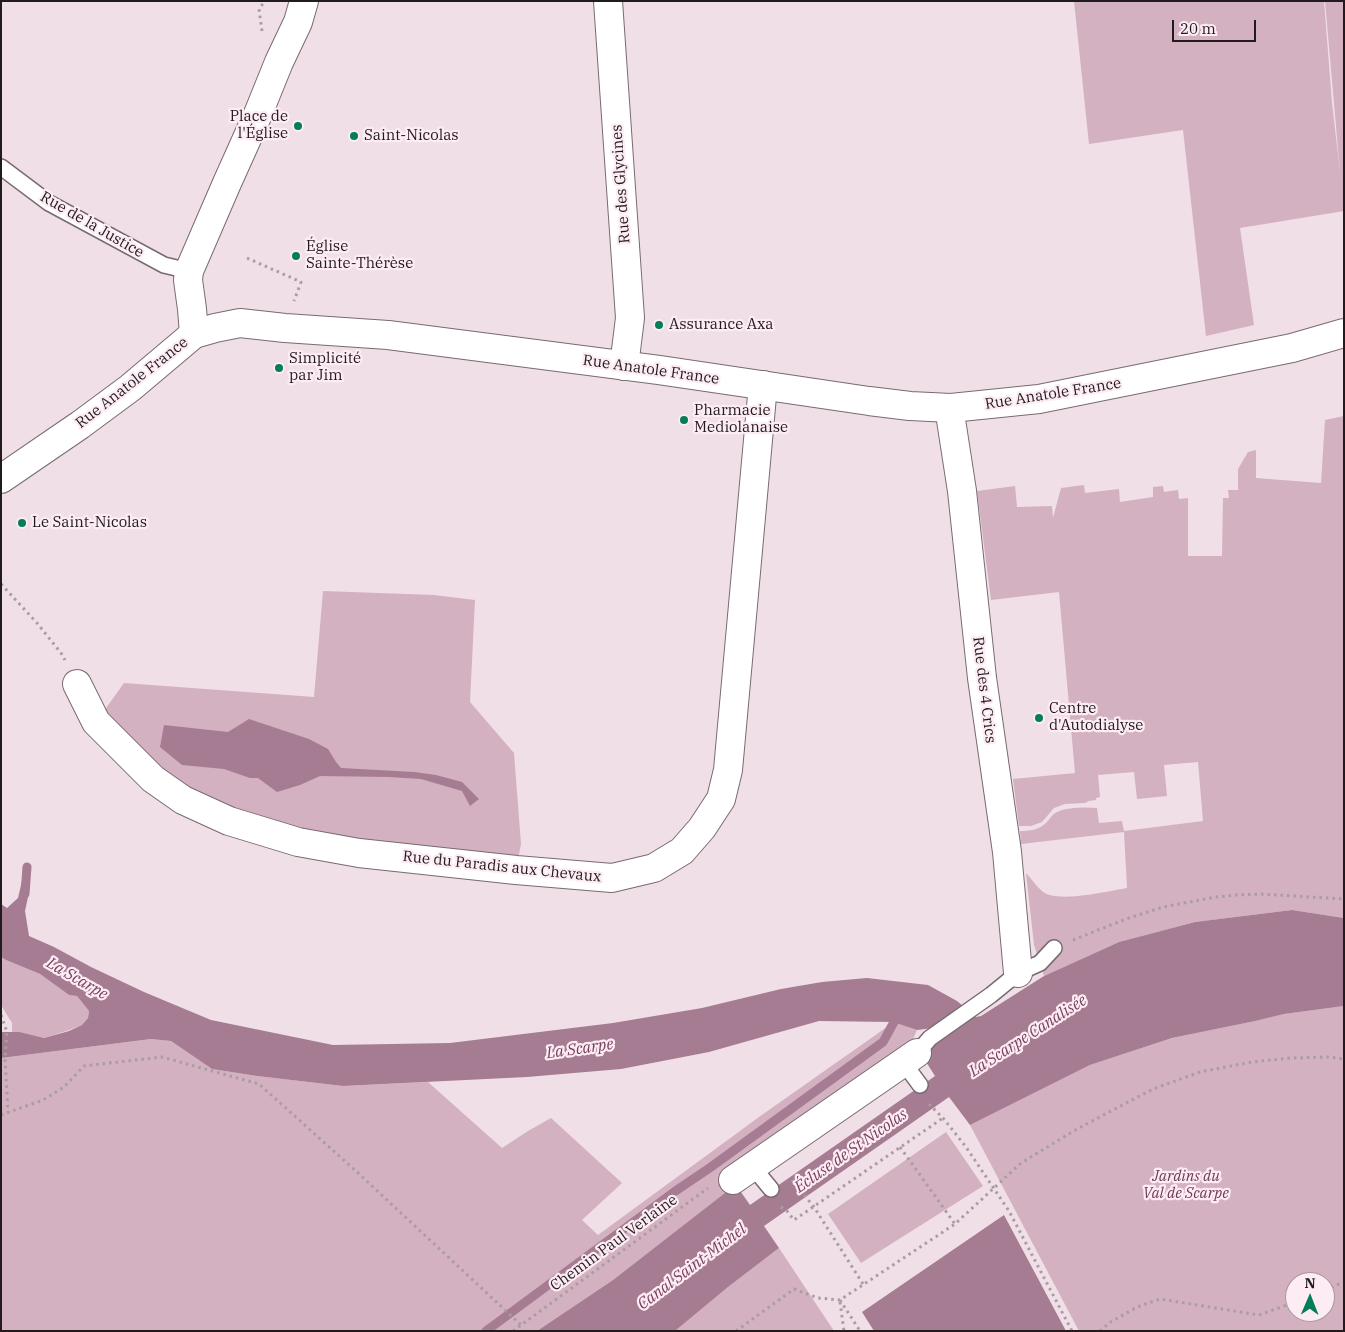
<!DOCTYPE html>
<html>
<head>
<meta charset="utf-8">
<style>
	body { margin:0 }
	#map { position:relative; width:1345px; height:1332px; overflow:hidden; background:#f0dfe7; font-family:"IBM Plex Serif",serif }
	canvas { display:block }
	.frame { position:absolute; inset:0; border:2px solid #211b1e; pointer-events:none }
	.north { position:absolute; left:1285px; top:1272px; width:50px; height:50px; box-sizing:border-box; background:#fdecf4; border:1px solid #a5989e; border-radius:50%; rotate:1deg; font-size:14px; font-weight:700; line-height:20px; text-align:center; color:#211b1e }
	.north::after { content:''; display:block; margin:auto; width:18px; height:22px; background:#067d5a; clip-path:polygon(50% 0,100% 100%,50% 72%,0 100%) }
	.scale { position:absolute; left:1172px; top:20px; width:84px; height:22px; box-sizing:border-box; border:2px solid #211b1e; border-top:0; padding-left:6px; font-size:15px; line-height:18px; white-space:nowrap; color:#211b1e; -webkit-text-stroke:4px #fdecf4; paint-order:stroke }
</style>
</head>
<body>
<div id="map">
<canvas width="1345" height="1332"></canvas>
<div class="frame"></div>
<div class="north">N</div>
<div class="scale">20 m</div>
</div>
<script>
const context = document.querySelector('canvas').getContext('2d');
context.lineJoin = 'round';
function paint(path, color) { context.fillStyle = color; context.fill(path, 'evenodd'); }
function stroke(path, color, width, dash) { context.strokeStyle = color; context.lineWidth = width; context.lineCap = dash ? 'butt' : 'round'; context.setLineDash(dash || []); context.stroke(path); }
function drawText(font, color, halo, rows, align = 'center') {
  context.font = font + ' "IBM Plex Serif",serif'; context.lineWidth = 4.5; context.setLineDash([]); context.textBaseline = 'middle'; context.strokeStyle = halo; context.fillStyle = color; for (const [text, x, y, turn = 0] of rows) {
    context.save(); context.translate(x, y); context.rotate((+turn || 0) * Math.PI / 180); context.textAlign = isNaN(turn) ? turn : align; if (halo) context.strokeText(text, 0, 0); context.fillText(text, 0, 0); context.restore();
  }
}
const green = new Path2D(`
	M 1074,1 L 1324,1 L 1332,103 L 1340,172 L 1325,1 L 1344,1 L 1344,211 L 1240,228 L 1254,325 L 1206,336 L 1183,130 L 1089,144 Z
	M 1344,416 L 1344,918 L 1292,910 L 1195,922 L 1119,942 L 1044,976 L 1034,945 L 1026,873 C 1032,879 1036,886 1042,891 C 1056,904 1108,891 1127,888 L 1124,832 L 1021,844 L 1020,831 C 1029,831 1039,830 1046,823 C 1050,819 1052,814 1057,812 C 1068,807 1085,807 1097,808 L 1099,823 L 1122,821 L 1124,831 L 1203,821 L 1198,762 L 1164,765 L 1167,796 L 1137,799 L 1134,772 L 1098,775 L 1100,797 L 1096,798 L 1096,800 L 1089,801 L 1085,803 L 1065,804 L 1054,808 L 1042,822 L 1031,826 L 1019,826 L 1013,779 L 1075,773 L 1059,592 L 991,600 L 977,491 L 1015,486 L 1017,507 L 1052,506 L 1053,518 L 1061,488 L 1084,485 L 1085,493 L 1119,489 L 1120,502 L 1153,497 L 1153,487 L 1163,486 L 1164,492 L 1178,490 L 1179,499 L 1188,498 L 1188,556 L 1222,556 L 1223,498 L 1229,498 L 1228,490 L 1238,490 L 1238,469 L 1248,452 L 1256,450 L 1256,478 L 1321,483 L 1325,420 Z
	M 323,591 L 434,595 L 475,600 L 470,702 L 514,753 L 521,844 L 516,870 L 229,821 L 96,722 L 124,683 L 314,697 Z
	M 1,957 L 6,960 L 40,974 L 69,995 L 77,996 L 89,1011 L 88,1018 L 82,1025 L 69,1030 L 44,1038 L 12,1032 L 12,1023 L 1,1005 Z
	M 1344,1006 L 1344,1331 L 1079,1331 L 970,1125 L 1090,1065 L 1172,1038 L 1254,1021 L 1284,1014 ZM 1295,1282 L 1325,1282 L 1325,1312 L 1295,1312 Z
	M 894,1022 L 917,1030 L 909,1048 L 736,1185 L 613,1280 L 537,1331 L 1,1331 L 1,1058 L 151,1039 L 171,1041 L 212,1069 L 257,1076 L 343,1086 L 428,1082 L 502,1148 L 528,1131 L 551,1118 L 622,1183 L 582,1220 L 598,1235 L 759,1117 Z
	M 946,1132 L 983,1186 L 861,1263 L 828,1214 Z
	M 779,1248 L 834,1331 L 675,1331 L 728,1287 Z`);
const water = new Path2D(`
	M 249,719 L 309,739 L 328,749 L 336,762 L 341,768 L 414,772 L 436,775 L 462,782 L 479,799 L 470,806 L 462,791 L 421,779 L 389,777 L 320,776 L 300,785 L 277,792 L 258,778 L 250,778 L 224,769 L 182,765 L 160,747 L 164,725 L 228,732 Z
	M 22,881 L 29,882 L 28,897 L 25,911 L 29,936 L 54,947 L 91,967 L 144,992 L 211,1020 L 333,1045 L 450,1043 L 613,1023 L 702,1008 L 781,989 L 822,982 L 867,978 L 928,985 L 957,1001 L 963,1006 L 933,1028 L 917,1030 L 893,1022 L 819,1021 L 709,1052 L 621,1069 L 527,1077 L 343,1086 L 257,1076 L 212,1069 L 171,1041 L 151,1039 L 1,1058 L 1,1032 L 19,1032 L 44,1038 L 69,1031 L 82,1025 L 88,1018 L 89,1011 L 77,996 L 69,995 L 40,974 L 6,960 L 1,957 L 1,904 L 7,908 L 18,898 Z
	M 1292,910 L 1344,918 L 1344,1006 L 1284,1014 L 1255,1021 L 1172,1038 L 1090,1065 L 970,1125 L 949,1097 L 764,1226 L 779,1248 L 728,1287 L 675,1331 L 537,1331 L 613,1280 L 734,1186 L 736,1185 L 750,1205 L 935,1076 L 923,1057 L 932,1048 L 936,1041 L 970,1015 L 976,1017 L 981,1016 L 1044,976 L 1119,942 L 1195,922 Z
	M 1004,1215 L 1066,1331 L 874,1331 L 862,1312 Z`);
const stream = new Path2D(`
	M 25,894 L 27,867
	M 486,1331 L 674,1192 L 711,1167 L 883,1042 L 894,1022`);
const path = new Path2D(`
	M 262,31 L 259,9 L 265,1
	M 247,258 L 301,282 L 294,301
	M 1,584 L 37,623 L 61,653 L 65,660
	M 1073,940 L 1126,919 L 1163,907 L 1216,897 L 1236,895 L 1261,894 L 1344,899
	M 1,1015 L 7,1032 L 5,1058 L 8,1112
	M 929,1104 L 943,1118 L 966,1147 L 1009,1211 L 1072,1331
	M 1,1115 L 43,1100 L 64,1087 L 84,1066 L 162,1057 L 259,1084 L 357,1172 L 521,1325
	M 900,1147 L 955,1224
	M 792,1180 L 814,1207 L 863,1284
	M 781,1207 L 787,1211 L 794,1220 L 943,1118
	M 1325,1290 L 1344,1282
	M 840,1300 L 860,1331
	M 840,1302 L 844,1331
	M 513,1331 L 708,1188
	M 736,1331 L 794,1289 L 818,1298 L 840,1300 L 955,1224 L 1021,1163 L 1077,1129 L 1153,1089 L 1200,1072 L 1252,1062 L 1291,1058 L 1328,1057 L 1344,1059
	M 1100,1331 L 1109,1323 L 1137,1307 L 1160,1299 L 1259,1315 L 1295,1302`);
const service = new Path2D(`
	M 1,167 L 49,203 L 164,265 L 189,271
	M 917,1053 L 930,1038 L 991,995 L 1018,973 L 1040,963 L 1054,948
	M 903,1062 L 920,1085
	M 752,1166 L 771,1189`);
const minor = new Path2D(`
	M 608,1 L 630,318 L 624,366
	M 951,408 L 951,420 L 962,491 L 982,678 L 1007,852 L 1018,973
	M 77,684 L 96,722 L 153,779 L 183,800 L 229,821 L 298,842 L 359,853 L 516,870 L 612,878 L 654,868 L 682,851 L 702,828 L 721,799 L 728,770 L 763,385
	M 733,1180 L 917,1053`);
const tertiary = new Path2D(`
	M 194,334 L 192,309 L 188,280 L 189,271 L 227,183 L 258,114 L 279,62 L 298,22 L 304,1`);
const secondary = new Path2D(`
	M 1,479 L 80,425 L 130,388 L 194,334 L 215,328 L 240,323 L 285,328 L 388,335 L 659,370 L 869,401 L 910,406 L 951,408 L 1039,399 L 1292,348 L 1344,333`);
const markers = [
	[298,126,5,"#067d5a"],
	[354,136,5,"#067d5a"],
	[296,256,5,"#067d5a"],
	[659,325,5,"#067d5a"],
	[279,368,5,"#067d5a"],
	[684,420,5,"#067d5a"],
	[22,523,5,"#067d5a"],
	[1039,718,5,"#067d5a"]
];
const poiNames = [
	["Place de",288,117,"right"],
	["l'Église",288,134,"right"],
	["Saint-Nicolas",364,136],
	["Église",306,247],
	["Sainte-Thérèse",306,264],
	["Assurance Axa",669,325],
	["Simplicité",289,359],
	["par Jim",289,376],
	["Pharmacie",694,411],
	["Mediolanaise",694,428],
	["Le Saint-Nicolas",32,523],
	["Centre",1049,709],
	["d'Autodialyse",1049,726]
];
const streetNames = [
	["Rue des Glycines",621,184,-94],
	["Rue de la Justice",92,225,30],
	["Rue Anatole France",651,370,8],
	["Rue Anatole France",132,383,-38],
	["Rue Anatole France",1053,394,-9],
	["Rue des 4 Crics",984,690,83],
	["Rue du Paradis aux Chevaux",502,867,6],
	["Chemin Paul Verlaine",614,1243,-36]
];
const parkNames = [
	["Jardins du",1186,1177],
	["Val de Scarpe",1186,1194]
];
const waterNames = [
	["La Scarpe",77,979,30],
	["La Scarpe Canalisée",1028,1036,-33],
	["La Scarpe",580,1049,-8],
	["Écluse de St Nicolas",851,1151,-35],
	["Canal Saint-Michel",692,1267,-37]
];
paint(green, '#d3b1c1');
paint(water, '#a57c91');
stroke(stream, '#a57c91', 9);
stroke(service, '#786a71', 18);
stroke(minor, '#786a71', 30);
stroke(tertiary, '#786a71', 30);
stroke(secondary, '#786a71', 30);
stroke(path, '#a99ca2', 3, [2.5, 4]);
stroke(service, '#fff', 15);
stroke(minor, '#fff', 28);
stroke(tertiary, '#fff', 28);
stroke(secondary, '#fff', 28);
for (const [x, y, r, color] of markers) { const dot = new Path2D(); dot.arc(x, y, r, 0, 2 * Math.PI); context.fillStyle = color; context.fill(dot); stroke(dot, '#fdecf4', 2); }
drawText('15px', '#211b1e', '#fdecf4', poiNames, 'left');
drawText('15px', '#211b1e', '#fdecf4', streetNames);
drawText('italic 15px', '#6f3856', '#fdecf4', parkNames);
drawText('italic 16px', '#783f5e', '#fdecf4', waterNames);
</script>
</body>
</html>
